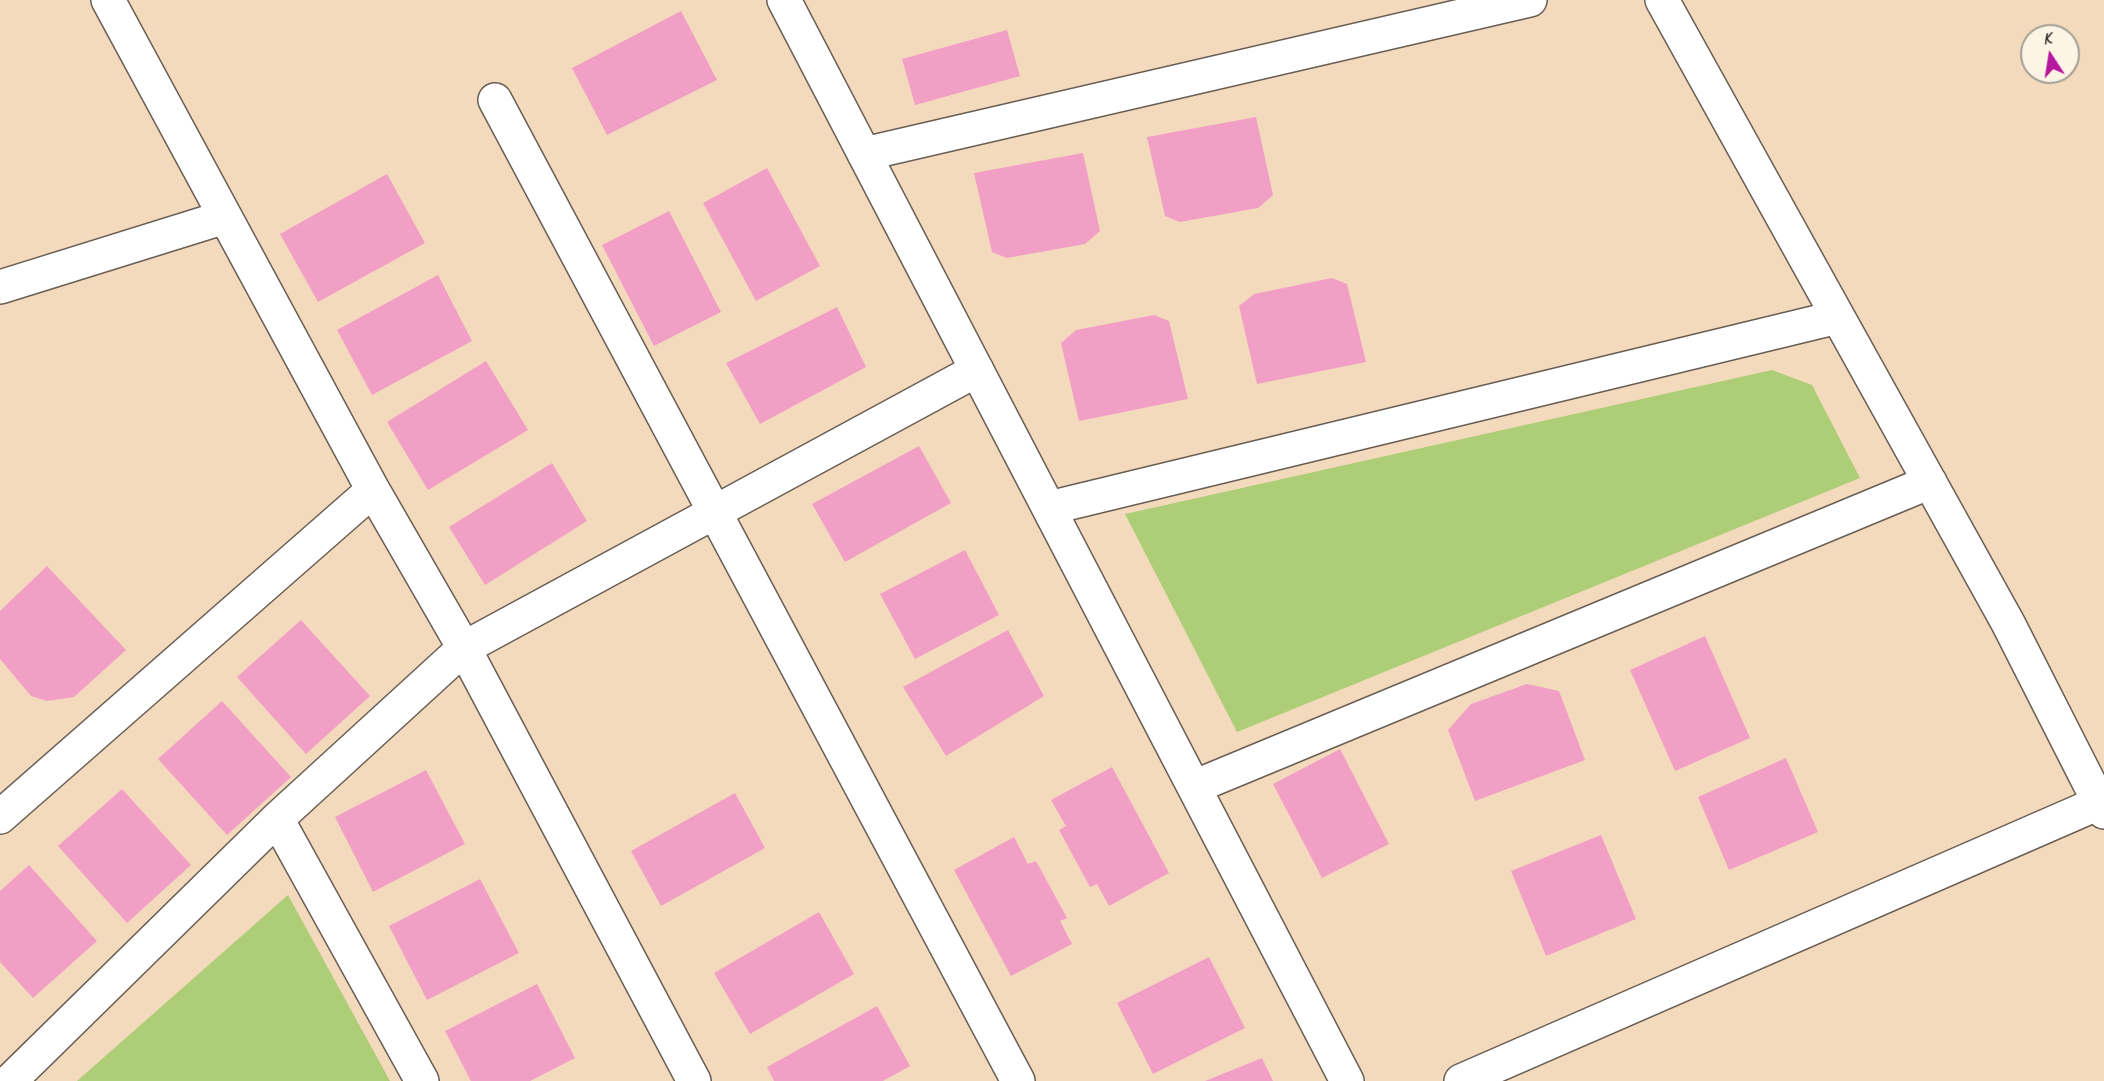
<!DOCTYPE html>
<html>
<head>
<meta charset="utf-8">
<style>
	body { margin:0 }
	#map { position:relative; width:2104px; height:1081px; overflow:hidden; background:#f4dabd; font-family:Caveat,sans-serif }
	canvas { display:block }
	.north { position:absolute; left:2020px; top:24px; width:60px; height:60px; box-sizing:border-box; background:#fcf5e5; border:2px solid #a29e95; border-radius:50%; rotate:348deg; font-size:16px; font-weight:700; line-height:24px; text-align:center; color:#1c1c1c }
	.north::after { content:''; display:block; margin:auto; width:21px; height:27px; background:#b5179e; clip-path:polygon(50% 0,100% 100%,50% 72%,0 100%) }
</style>
</head>
<body>
<div id="map">
<canvas width="2104" height="1081"></canvas>
<div class="north">K</div>
</div>
<script>
const context = document.querySelector('canvas').getContext('2d');
context.lineJoin = 'round';
function paint(path, color) { context.fillStyle = color; context.fill(path, 'evenodd'); }
function stroke(path, color, width, dash) { context.strokeStyle = color; context.lineWidth = width; context.lineCap = dash ? 'butt' : 'round'; context.setLineDash(dash || []); context.stroke(path); }
const green = new Path2D(`
	M 1772,370 L 1812,385 L 1860,478 L 1237,732 L 1125,514 Z
	M 288,895 L 390,1081 L 77,1081 Z`);
const building = new Path2D(`
	M 681,11 L 717,80 L 607,135 L 572,68 Z
	M 1007,30 L 1020,76 L 915,105 L 902,59 Z
	M 1256,117 L 1273,195 L 1258,208 L 1180,222 L 1165,216 L 1147,137 Z
	M 1083,153 L 1100,231 L 1085,244 L 1007,258 L 992,252 L 974,173 Z
	M 767,168 L 820,266 L 756,301 L 703,203 Z
	M 387,174 L 425,243 L 318,302 L 280,234 Z
	M 669,211 L 721,312 L 654,346 L 602,245 Z
	M 438,275 L 472,341 L 372,395 L 337,330 Z
	M 1332,278 L 1347,284 L 1366,362 L 1257,384 L 1239,306 L 1254,294 Z
	M 837,307 L 866,367 L 760,424 L 726,363 Z
	M 1154,315 L 1169,321 L 1188,399 L 1079,421 L 1061,343 L 1076,330 Z
	M 486,361 L 528,430 L 428,490 L 387,422 Z
	M 919,446 L 951,503 L 845,562 L 812,504 Z
	M 552,463 L 587,521 L 485,585 L 449,527 Z
	M 965,550 L 999,615 L 915,659 L 880,594 Z
	M 47,566 L 126,650 L 74,697 L 47,701 L 31,696 L 0,659 L 0,611 Z
	M 301,620 L 370,696 L 306,754 L 237,677 Z
	M 1008,630 L 1044,696 L 946,756 L 903,687 Z
	M 1705,636 L 1750,738 L 1675,771 L 1630,670 Z
	M 1527,684 L 1559,691 L 1585,760 L 1475,801 L 1448,730 L 1471,704 Z
	M 222,701 L 291,777 L 227,835 L 158,759 Z
	M 1340,749 L 1389,844 L 1322,878 L 1273,784 Z
	M 1786,758 L 1818,832 L 1729,870 L 1698,797 Z
	M 1112,767 L 1169,873 L 1109,906 L 1097,884 L 1090,887 L 1059,830 L 1066,826 L 1051,800 Z
	M 426,770 L 465,844 L 373,892 L 335,817 Z
	M 122,789 L 191,865 L 127,923 L 58,846 Z
	M 735,793 L 765,848 L 661,906 L 631,851 Z
	M 1601,835 L 1636,919 L 1546,956 L 1511,871 Z
	M 1014,837 L 1028,864 L 1036,861 L 1067,918 L 1060,921 L 1072,944 L 1011,976 L 954,870 Z
	M 29,865 L 97,941 L 33,998 L 0,962 L 0,891 Z
	M 480,879 L 519,953 L 427,1000 L 389,926 Z
	M 819,912 L 854,974 L 750,1034 L 714,973 Z
	M 1209,957 L 1245,1028 L 1153,1074 L 1117,1003 Z
	M 537,984 L 575,1058 L 530,1081 L 471,1081 L 445,1031 Z
	M 877,1006 L 910,1066 L 883,1081 L 774,1081 L 767,1067 Z
	M 1262,1058 L 1273,1081 L 1205,1081 Z`);
const minor = new Path2D(`
	M 108,0 L 373,490 L 464,648 L 694,1081
	M 784,0 L 1347,1081
	M 1662,0 L 2008,623 L 2104,812
	M 495,100 L 1018,1081
	M 864,154 L 1530,0
	M 0,287 L 225,217
	M 1049,508 L 1838,317
	M 1194,787 L 1930,482
	M 0,817 L 373,490
	M 277,819 L 422,1081
	M 10,1081 L 277,819 L 464,648 L 977,370
	M 1461,1081 L 2099,803`);
paint(green, '#adce77');
paint(building, '#f29fc6');
stroke(minor, '#685e54', 36);
stroke(minor, '#fff', 33);
</script>
</body>
</html>
